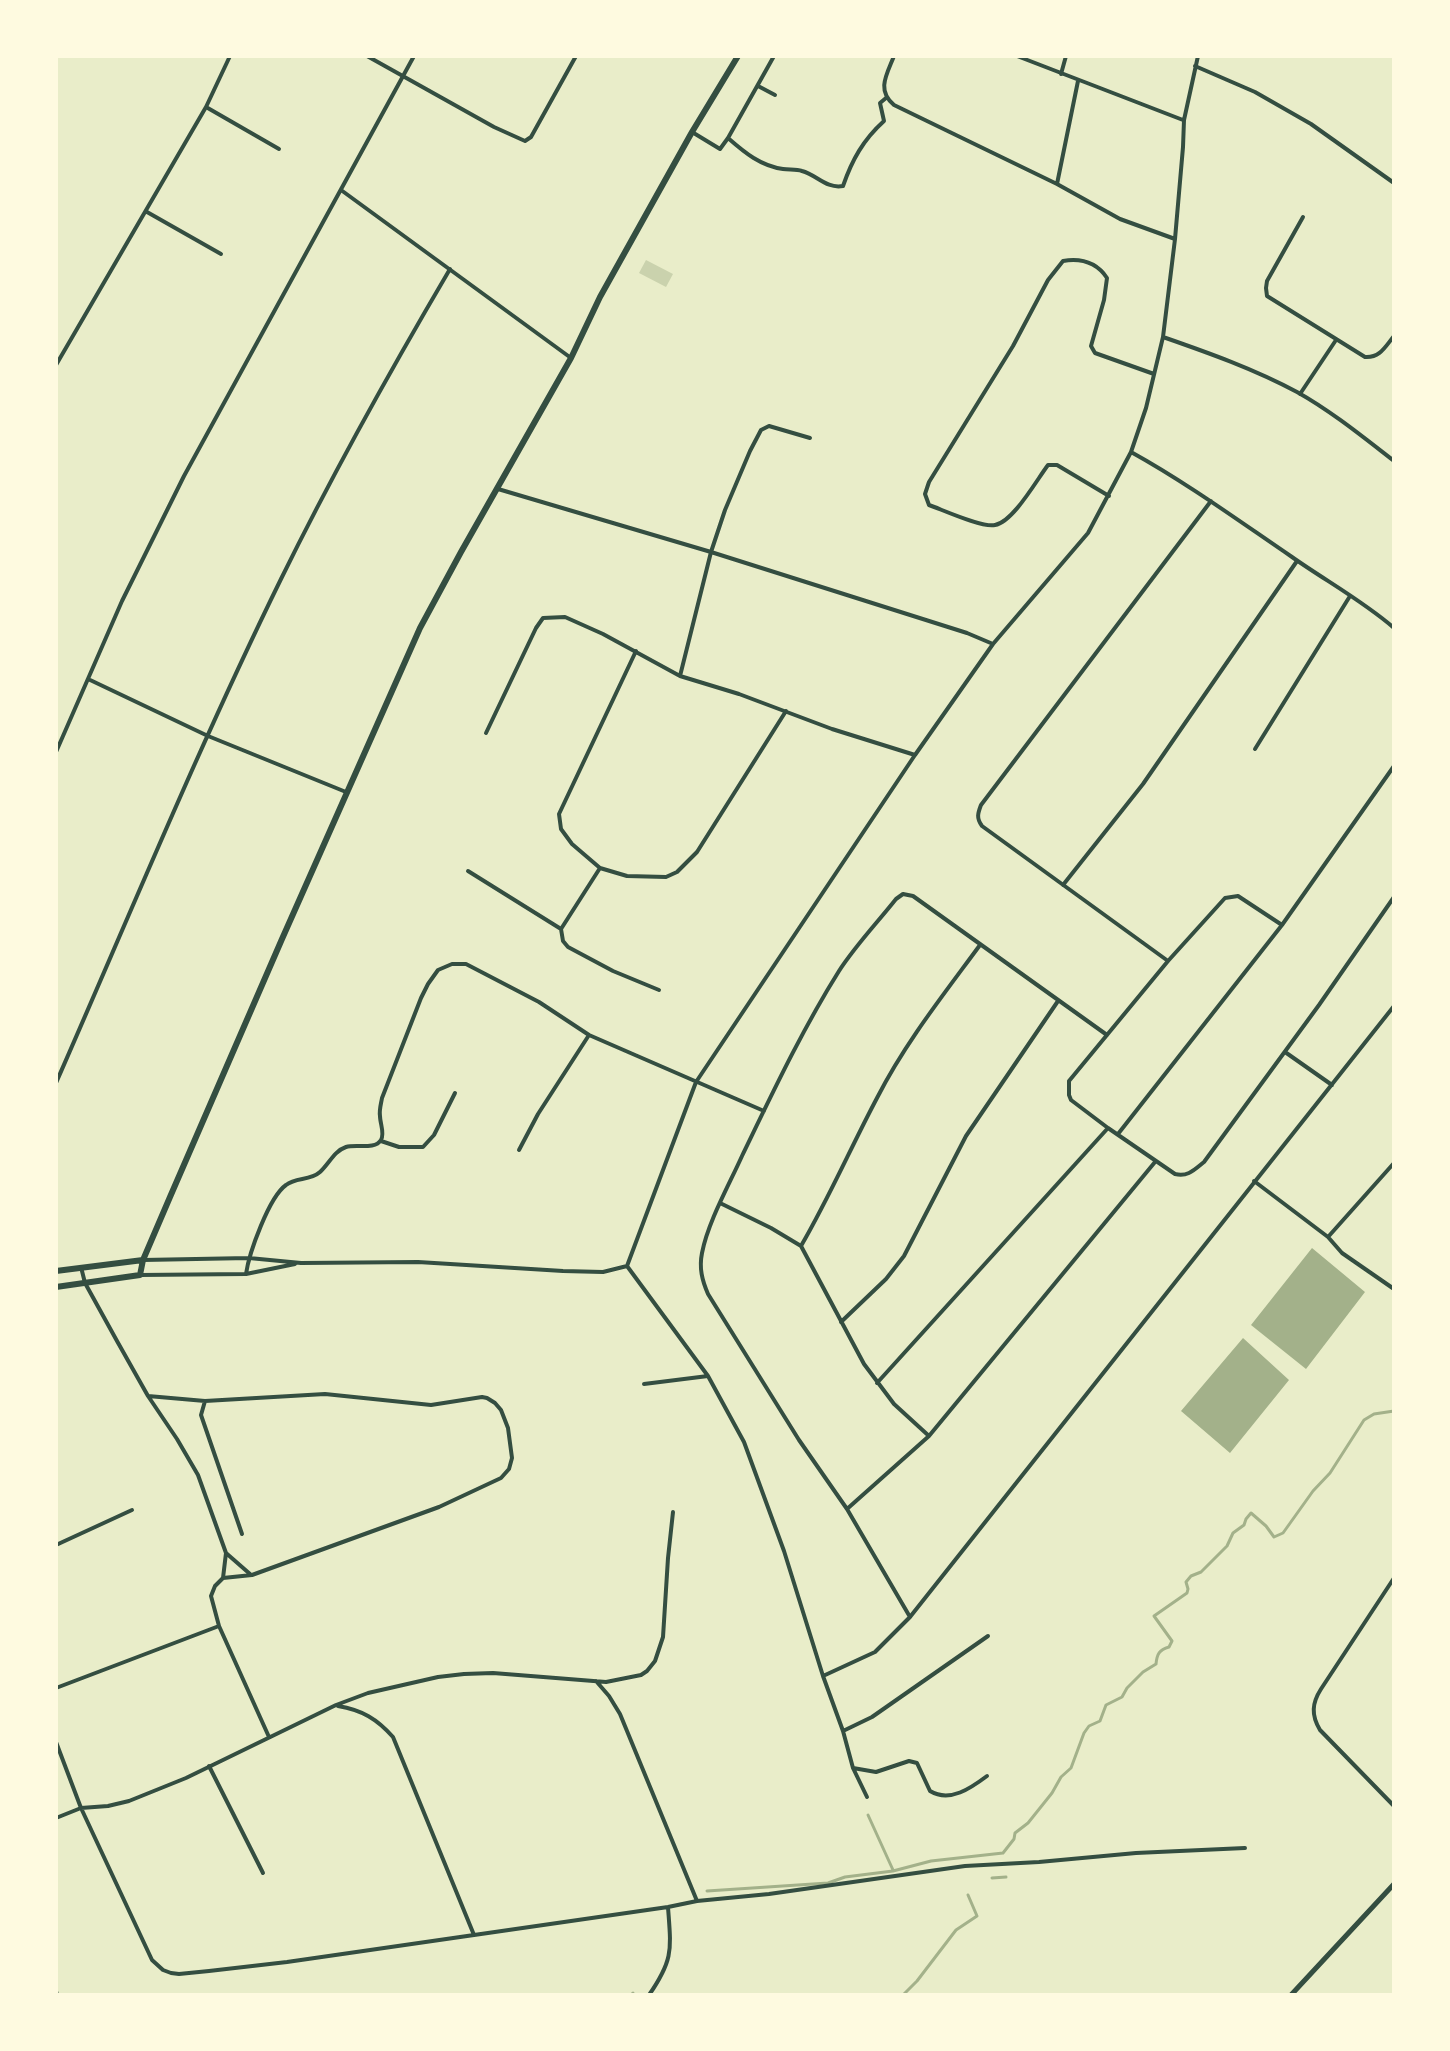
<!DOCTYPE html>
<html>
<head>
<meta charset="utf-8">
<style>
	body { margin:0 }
	#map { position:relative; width:1450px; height:2051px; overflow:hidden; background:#e9edc9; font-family:Cabin,sans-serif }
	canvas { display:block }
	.frame { position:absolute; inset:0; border:58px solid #fefae0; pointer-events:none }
</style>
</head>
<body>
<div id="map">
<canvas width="1450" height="2051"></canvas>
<div class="frame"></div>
</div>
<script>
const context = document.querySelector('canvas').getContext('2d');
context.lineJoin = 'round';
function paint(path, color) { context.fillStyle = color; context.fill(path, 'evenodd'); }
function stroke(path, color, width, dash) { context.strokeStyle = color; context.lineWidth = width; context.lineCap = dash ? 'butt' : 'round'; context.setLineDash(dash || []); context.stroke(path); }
const green = new Path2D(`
	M 646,260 L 673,274 L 666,287 L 639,273 Z`);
const water = new Path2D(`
	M 1312,1248 L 1365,1292 L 1306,1369 L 1251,1325 Z
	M 1243,1338 L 1289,1380 L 1230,1453 L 1181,1411 Z`);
const stream = new Path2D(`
	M 868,1815 L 893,1870
	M 992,1878 L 1006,1877
	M 707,1891 L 828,1883 L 845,1877 L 893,1871 L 931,1861 L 1003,1853 L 1014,1839 L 1015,1833 L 1028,1823 L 1052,1793 L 1061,1777 L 1071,1768 L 1084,1733 L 1089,1726 L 1100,1721 L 1106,1705 L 1122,1697 L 1127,1688 L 1143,1672 L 1156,1664 C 1157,1654 1159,1650 1169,1647 L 1172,1641 L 1154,1616 L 1187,1593 L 1188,1589 L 1186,1582 L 1191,1576 L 1201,1572 L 1227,1546 L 1233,1533 L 1244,1525 L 1246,1519 L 1251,1513 L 1266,1526 L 1274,1537 L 1283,1533 L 1313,1491 L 1330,1473 L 1364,1420 L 1374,1414 L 1394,1411
	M 631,1995 L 633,1993
	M 903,1995 L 917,1981 L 956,1930 L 977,1916 L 968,1895`);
const minor = new Path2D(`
	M 367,56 L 494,127 L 525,141 L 531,137 L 576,56
	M 894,56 C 887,74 876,90 894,105 L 1057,184 L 1120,219 L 1175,239
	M 1017,56 L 1183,120
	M 1195,66 L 1255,92 L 1311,124 L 1394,183
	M 1061,74 L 1066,56
	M 758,86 L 775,95
	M 206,107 L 279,149
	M 692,132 L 720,149 L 728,138 C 745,153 761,166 783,169 C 789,170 796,169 802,171 C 817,175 826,189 843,186 C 852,160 863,140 884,121 L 880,103 L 886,98
	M 728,138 L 774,56
	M 1057,184 L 1078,81
	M 341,190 L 571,358
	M 147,212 L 221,254
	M 1303,217 L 1267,281 L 1266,288 L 1267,296 L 1365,357 C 1380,358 1385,347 1394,336
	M 1163,337 C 1209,353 1254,369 1297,392 C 1331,411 1363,437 1394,461
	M 56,365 L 206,107 L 230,56
	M 1300,394 L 1336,340
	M 1131,452 C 1187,483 1239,521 1292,557 C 1326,581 1363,601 1394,628
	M 498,489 L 711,552 L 967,633 L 993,644
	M 1109,496 L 1057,465 L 1048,465 C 1036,481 1013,522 995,525 C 982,528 943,510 929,505 L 925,494 L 929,482 L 1013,346 L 1048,280 L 1063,261 C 1081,258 1097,263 1107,278 L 1104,300 L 1091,346 L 1095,353 L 1154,374
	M 636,651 L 559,814 L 561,829 L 572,844 L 600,868 L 627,876 L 666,877 L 677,872 L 697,852 L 786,711
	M 680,676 L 711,552 L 725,510 L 750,451 L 761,430 L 769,426 L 810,438
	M 88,679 L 208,736 L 346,792
	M 486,733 L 536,628 L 543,618 L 565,617 L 603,634 L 680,676 L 739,694 L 832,729 L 915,755
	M 1255,749 L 1350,596
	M 56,752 L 122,601 L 184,476 L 414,56
	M 600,868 L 561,929 L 563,941 L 568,947 L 613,971 L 659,990
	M 468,871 L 561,929
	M 1063,885 L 1143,784 L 1297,561
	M 1282,925 L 1238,896 L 1225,898 L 1168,961 L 1069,1081 L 1069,1095 L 1071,1100 L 1108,1128 L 1175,1174 C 1188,1177 1194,1170 1204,1162 L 1319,1005 L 1394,897
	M 1168,961 L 982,826 C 976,818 978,813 981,805 L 1211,501
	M 1285,1052 L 1332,1085
	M 56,1083 C 130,914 200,744 281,579 C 333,473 390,371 450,269
	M 1118,1134 L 1282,925 L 1394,766
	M 381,1141 L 399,1147 L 423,1147 L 434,1135 L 455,1093
	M 519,1150 L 538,1114 L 589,1035
	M 1254,1181 L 1328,1237 L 1394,1163
	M 720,1203 L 771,1228 L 801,1246 L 864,1364 L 894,1404 L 929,1436
	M 1328,1237 L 1342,1253 L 1394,1289
	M 801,1246 C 829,1198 851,1147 877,1098 C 905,1043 944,994 980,945
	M 143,1260 L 249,1258 L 301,1263 L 418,1262 L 563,1271 L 603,1272 L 627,1266
	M 627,1266 L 696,1082 L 915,755 L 993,644 L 1088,533 L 1131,452 L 1146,408 L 1163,337 L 1175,239 L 1183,147 L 1184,120 L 1198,56
	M 627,1266 L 708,1376 L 744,1442 L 784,1551 L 823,1676 L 843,1731 L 853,1768 L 867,1797
	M 81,1267 L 85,1283 L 117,1341 L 148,1396 L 177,1439 L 198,1475 L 226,1553 L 250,1574
	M 246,1274 C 249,1253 269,1197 286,1185 C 296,1177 310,1181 320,1172 C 329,1164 334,1151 346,1147 C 356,1144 375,1150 381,1140 C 385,1133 380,1124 380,1116 C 379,1110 381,1104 382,1098 L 421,998 L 428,984 L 438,970 L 452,964 L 466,964 L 539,1002 L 589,1035 L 764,1111
	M 140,1275 L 246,1274 L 295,1264
	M 841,1322 L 886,1279 L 904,1256 L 966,1136 L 1058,1001
	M 877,1383 L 1108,1128
	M 644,1384 L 708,1376
	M 148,1396 L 205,1401 L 325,1394 L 431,1405 L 482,1397 L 487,1398 L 495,1403 L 501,1410 L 508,1428 L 512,1458 L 509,1469 L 501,1478 L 439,1507 L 252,1575 L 223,1578 L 215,1586 L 211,1596 L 219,1626 L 269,1737
	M 205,1401 L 201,1415 L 242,1534
	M 847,1509 L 929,1436 L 1155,1162
	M 56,1545 L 132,1510
	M 223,1578 L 226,1553
	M 1394,1578 L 1321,1689 C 1312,1703 1311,1715 1320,1730 L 1394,1806
	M 910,1617 L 847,1509 L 799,1440 L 708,1294 C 702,1280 699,1268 702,1253 C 708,1222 729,1185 742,1156 C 772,1094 802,1030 839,971 C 855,946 877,923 896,899 L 903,894 L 913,896 L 1107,1035
	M 823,1676 L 875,1652 L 910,1617 L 1394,1006
	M 56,1688 L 219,1626
	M 338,1706 C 362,1710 377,1719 393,1737 L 474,1935
	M 843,1731 L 872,1717 L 988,1636
	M 56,1742 L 81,1808 L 152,1960 L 163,1970 L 171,1973 L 179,1974 L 209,1971 L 287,1962 L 668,1907 L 697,1901 L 620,1714 L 609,1696 L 596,1681
	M 209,1766 L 263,1873
	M 853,1768 L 876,1772 L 909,1761 L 917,1763 L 930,1791 C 950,1803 971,1788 987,1776
	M 56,1818 L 81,1808 L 108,1806 L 129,1801 L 186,1778 L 336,1705 L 368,1693 L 438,1677 L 464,1674 L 493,1673 L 606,1682 L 641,1675 L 647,1671 L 655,1661 L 663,1637 L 668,1558 L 673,1512
	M 697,1901 L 769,1894 L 965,1866 L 1039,1862 L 1136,1853 L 1245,1848
	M 56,1991 L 57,1995
	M 649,1995 C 674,1959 671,1949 668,1907`);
const tertiary = new Path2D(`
	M 1291,1995 L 1394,1884`);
const secondary = new Path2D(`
	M 56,1271 L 143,1260
	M 56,1287 L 140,1275 L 143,1260 L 170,1197 L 282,939 L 420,628 L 461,552 L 571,358 L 600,297 L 692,132 L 738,56`);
paint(green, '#cad2ad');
paint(water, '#a3b18a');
stroke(stream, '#a3b18a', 3);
stroke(minor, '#344e41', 4);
stroke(tertiary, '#344e41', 5);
stroke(secondary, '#344e41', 6);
</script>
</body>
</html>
